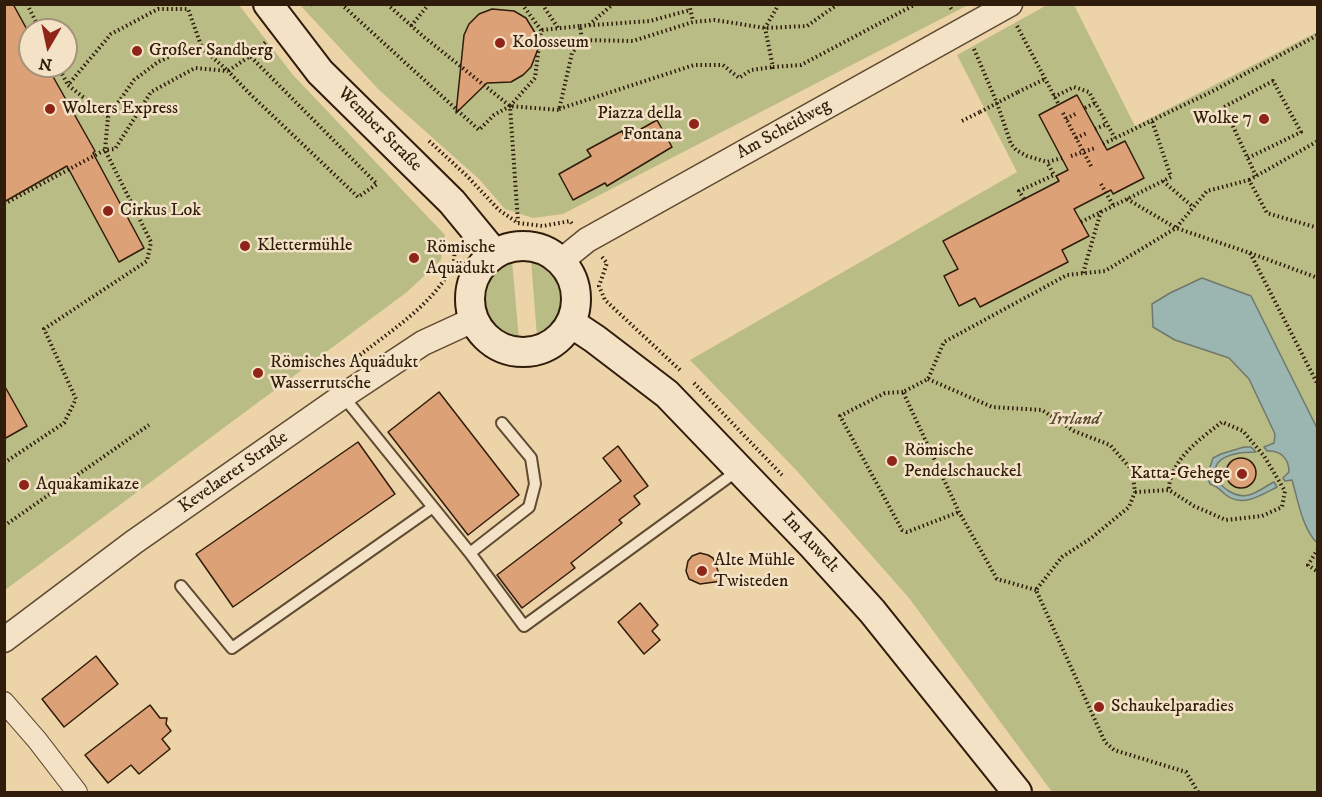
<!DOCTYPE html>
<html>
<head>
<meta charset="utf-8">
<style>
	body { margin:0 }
	#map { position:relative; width:1322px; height:797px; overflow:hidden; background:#edd3a8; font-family:"IM FELL DW Pica",serif }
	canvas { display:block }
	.frame { position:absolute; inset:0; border:6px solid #301c0a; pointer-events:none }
	.north { position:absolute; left:18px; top:18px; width:60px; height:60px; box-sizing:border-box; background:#f3e2c6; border:2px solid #a5937b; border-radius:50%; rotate:189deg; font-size:16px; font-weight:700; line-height:24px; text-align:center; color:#301c0a }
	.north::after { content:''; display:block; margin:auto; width:21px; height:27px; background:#8f2418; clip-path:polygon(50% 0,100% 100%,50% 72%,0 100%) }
</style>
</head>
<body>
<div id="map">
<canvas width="1322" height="797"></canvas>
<div class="frame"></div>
<div class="north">N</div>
</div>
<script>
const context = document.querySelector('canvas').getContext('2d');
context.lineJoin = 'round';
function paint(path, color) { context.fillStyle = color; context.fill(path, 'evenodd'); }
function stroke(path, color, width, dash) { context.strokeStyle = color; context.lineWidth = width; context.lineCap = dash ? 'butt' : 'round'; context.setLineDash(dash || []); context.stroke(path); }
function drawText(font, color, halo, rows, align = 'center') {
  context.font = font + ' "IM FELL DW Pica",serif'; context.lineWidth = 5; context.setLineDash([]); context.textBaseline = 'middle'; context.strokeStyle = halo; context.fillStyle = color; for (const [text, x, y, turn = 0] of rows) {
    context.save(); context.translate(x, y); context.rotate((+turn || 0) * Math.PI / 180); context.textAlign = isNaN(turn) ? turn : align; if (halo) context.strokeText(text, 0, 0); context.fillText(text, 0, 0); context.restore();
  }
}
const green = new Path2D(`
	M 5,5 L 239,5 L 293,75 L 445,235 L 441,260 L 407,292 L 5,590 ZM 30,30 L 66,30 L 66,66 L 30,66 Z
	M 300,5 L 968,5 L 563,214 L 533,218 L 505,209 L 479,179 L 379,90 Z
	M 1047,5 L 1074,5 L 1135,126 L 1317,32 L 1317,792 L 1052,792 L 909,598 L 797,471 L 690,360 L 1017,172 L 957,55 Z
	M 531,259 C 571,273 579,319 537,337 Z
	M 512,261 L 519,339 C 476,332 472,276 512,261 Z`);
const water = new Path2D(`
	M 1202,278 L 1251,296 L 1317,428 L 1317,543 C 1302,528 1298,500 1292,480 L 1285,481 L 1283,478 L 1289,472 C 1289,459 1281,450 1267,451 L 1264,447 L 1274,443 L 1275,434 L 1249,379 L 1229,358 L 1175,340 L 1153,327 L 1152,304 L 1170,293 Z
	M 1244,447 L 1251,447 L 1256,452 C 1185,452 1223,502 1249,495 C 1257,493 1266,486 1274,482 L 1277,487 C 1261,495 1243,508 1226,495 C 1219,490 1220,487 1210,484 L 1207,476 L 1213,458 L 1221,454 Z`);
const building = new Path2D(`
	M 5,4 L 13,4 L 30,35 L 30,66 L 47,66 L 95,151 L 93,153 L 144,248 L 119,262 L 67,166 L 4,202 Z
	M 492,9 L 514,11 L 526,18 L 537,36 L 538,49 L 531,67 L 523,75 L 511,82 L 487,83 L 456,113 L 464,35 L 469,24 L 479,14 Z
	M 1077,95 L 1107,150 L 1125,141 L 1144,178 L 1113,194 L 1111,190 L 1074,209 L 1089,236 L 1062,250 L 1068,262 L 980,307 L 975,298 L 959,306 L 944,276 L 958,269 L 943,241 L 1059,181 L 1056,176 L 1068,170 L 1039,115 Z
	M 657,120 L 672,147 L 607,186 L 605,183 L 573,200 L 559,174 L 591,156 L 587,150 L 622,131 L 625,138 Z
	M 4,385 L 27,426 L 4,439 Z
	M 439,392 L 519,495 L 468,535 L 388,432 Z
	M 358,442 L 395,494 L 233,607 L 196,554 Z
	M 618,446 L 648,486 L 634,496 L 640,504 L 619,520 L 622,523 L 571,563 L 575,568 L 522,608 L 497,575 L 621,481 L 603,458 Z
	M1226 473a15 15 0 1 1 30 0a15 15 0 1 1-30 0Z
	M 700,553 L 708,555 L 713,558 L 722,581 L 700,584 L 689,579 L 686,571 L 688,561 L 692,556 Z
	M 640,603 L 658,625 L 652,631 L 660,640 L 644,654 L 618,622 Z
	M 96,656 L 118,684 L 64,727 L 42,699 Z
	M 150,705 L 160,718 L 167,718 L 166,724 L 171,731 L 162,739 L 170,749 L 139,774 L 131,765 L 108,783 L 85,755 Z`);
const path = new Path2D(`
	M 27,4 L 40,30
	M 341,4 L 479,130 L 494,115 L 510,106 L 518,222
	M 387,4 L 424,37 L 510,106 L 559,110 L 572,53 L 582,40 L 633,41 L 693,22 L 715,20 L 765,28 L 807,26 L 838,4
	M 542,4 L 558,28
	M 689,4 L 693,21
	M 779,4 L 765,28 L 773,67 L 801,65 L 916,4
	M 948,4 L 952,10
	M 310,5 L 311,4
	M 589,25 L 613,4
	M 411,26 L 429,4
	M 580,26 L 650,21 L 690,10
	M 1017,26 L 1059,105
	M 542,30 L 580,26 L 582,40
	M 974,49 L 997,103 L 1011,144 L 1016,150 L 1027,156 L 1047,162 L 1062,158
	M 58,66 L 68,85
	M 1018,92 L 1045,79
	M 1054,97 L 1074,87 L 1089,92 L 1115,138
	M 510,106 L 535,78 L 541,30 L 522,4
	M 1085,108 L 1095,103
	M 559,109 L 694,65 L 723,65 L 739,78 L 751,70 L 773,67
	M 1063,113 L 1092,168
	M 108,117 L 68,85 L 111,34 L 158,9 L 188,9 L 202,48
	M 1066,119 L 1077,113
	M 962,121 L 980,112
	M 1095,129 L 1107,124
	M 1076,138 L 1087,133
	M 429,141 L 467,176 L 499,210 L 518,223 L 543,226 L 570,221 L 573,225
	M 1103,144 L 1211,92 L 1318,35
	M 1071,156 L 1095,148
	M 1248,158 L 1301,132 L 1273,81 L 1224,107 L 1256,176
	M 1249,180 L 1318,141
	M 1163,181 L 1193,207
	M 1101,184 L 1113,205
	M 1024,199 L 1019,191 L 1054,175 L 1047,162
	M 1127,199 L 1176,228 L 1250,253 L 1318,385
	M 4,204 L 105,150 L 115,149 L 151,92 L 195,68 L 228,71 L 251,95 L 358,197 L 377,184 L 250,56
	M 1081,222 L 1171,177 L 1152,121
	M 1250,253 L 1318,278
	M 602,257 L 607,263 L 599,286 L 605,300 L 682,372
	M 1083,273 L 1101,211
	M 360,355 C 392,330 433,304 452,267 C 455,262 454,254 455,248 L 457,246
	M 928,379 L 992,407 L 1042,410 L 1074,431 L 1110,445 L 1132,470 L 1135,492 L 1129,507 L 1090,539 L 1062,557 L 1036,590 L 1105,742 L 1114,750 L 1186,772 L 1198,792
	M 694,383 L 782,475
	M 903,392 L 885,393 L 840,416 L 902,530 L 907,532 L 959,512
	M 4,463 L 64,423 L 76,399 L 44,329 L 147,261 L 151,242 L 105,150 L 108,117 L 134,80 L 158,62 L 183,50 L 202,48 L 228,71 L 250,56 L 266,42
	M 1135,492 L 1169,490 L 1194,506 L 1226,520 L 1262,516 L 1282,507 L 1285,491 L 1264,456 L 1243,431 L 1222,422 C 1200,439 1169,461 1169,490
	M 4,526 L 149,425
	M 1318,549 L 1308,565 L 1318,572
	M 1036,590 L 997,579 L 959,512 L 903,392 L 928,379 L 944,342 L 1067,275 L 1105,271 L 1176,228 L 1207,191 L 1249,180 L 1267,213 L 1318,228`);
const service = new Path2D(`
	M 343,396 L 470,553 L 524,626 L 737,471
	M 470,553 L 529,507 L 535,484 L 531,458 L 502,423
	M 181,586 L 232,648 L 433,507`);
const minor = new Path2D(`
	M 4,702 L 37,740 L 77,792`);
const tertiary = new Path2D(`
	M 561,261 L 587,240 L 1010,4
	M 4,640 L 134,542 L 343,396 L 423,343 L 473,320`);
const secondary = new Path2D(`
	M 268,4 L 320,72 L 452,202 L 494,253
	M470 299a53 53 0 1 1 106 0a53 53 0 1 1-106 0Z
	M 571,323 L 595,339 L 667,394 L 813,546 L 872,611 L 1017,792`);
const pathBridge = new Path2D(`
	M 980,112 L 1018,92`);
const markers = [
	[500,43,6,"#8f2418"],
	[137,51,6,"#8f2418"],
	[50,109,6,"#8f2418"],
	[1264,119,6,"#8f2418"],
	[694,124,6,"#8f2418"],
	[108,211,6,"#8f2418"],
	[245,246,6,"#8f2418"],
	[414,258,6,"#8f2418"],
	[258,373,6,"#8f2418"],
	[892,461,6,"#8f2418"],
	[1242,474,6,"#8f2418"],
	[24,485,6,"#8f2418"],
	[702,571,6,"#8f2418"],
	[1099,707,6,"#8f2418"]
];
const poiNames = [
	["Kolosseum",512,43],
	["Großer Sandberg",149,51],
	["Wolters Express",62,109],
	["Piazza della",682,114,"right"],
	["Fontana",682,135,"right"],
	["Wolke 7",1252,119,"right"],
	["Cirkus Lok",120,211],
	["Klettermühle",257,246],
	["Römische",426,248],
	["Aquädukt",426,269],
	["Römisches Aquädukt",270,363],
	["Wasserrutsche",270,384],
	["Römische",904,451],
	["Pendelschauckel",904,472],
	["Katta-Gehege",1230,474,"right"],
	["Aquakamikaze",36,485],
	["Alte Mühle",714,561],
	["Twisteden",714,582],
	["Schaukelparadies",1111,707]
];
const streetNames = [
	["Wember Straße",379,130,45],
	["Am Scheidweg",784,130,-29],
	["Kevelaerer Straße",234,473,-35],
	["Im Auwelt",810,543,47]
];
const parkNames = [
	["Irrland",1075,420]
];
paint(green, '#babc86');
paint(water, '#9bb6b0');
stroke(water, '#70786e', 1.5);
paint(building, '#dca176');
stroke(building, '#301c0a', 1.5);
stroke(service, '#5f4a32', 14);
stroke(minor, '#5f4a32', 22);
stroke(tertiary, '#5f4a32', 27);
stroke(secondary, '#301c0a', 32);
stroke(path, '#301c0a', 4, [1.5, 3]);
stroke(service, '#f3e2c6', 10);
stroke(minor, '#f3e2c6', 20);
stroke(tertiary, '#f3e2c6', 24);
stroke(secondary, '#f3e2c6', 28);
stroke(pathBridge, '#301c0a', 4, [1.5, 3]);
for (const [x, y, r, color] of markers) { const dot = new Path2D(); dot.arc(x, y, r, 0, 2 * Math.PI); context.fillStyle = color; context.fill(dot); stroke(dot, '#f3e2c6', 2); }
drawText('18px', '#301c0a', '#f3e2c6', poiNames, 'left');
drawText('18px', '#301c0a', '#f3e2c6', streetNames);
drawText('italic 18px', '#594c2f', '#f3e2c6', parkNames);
</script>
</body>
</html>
